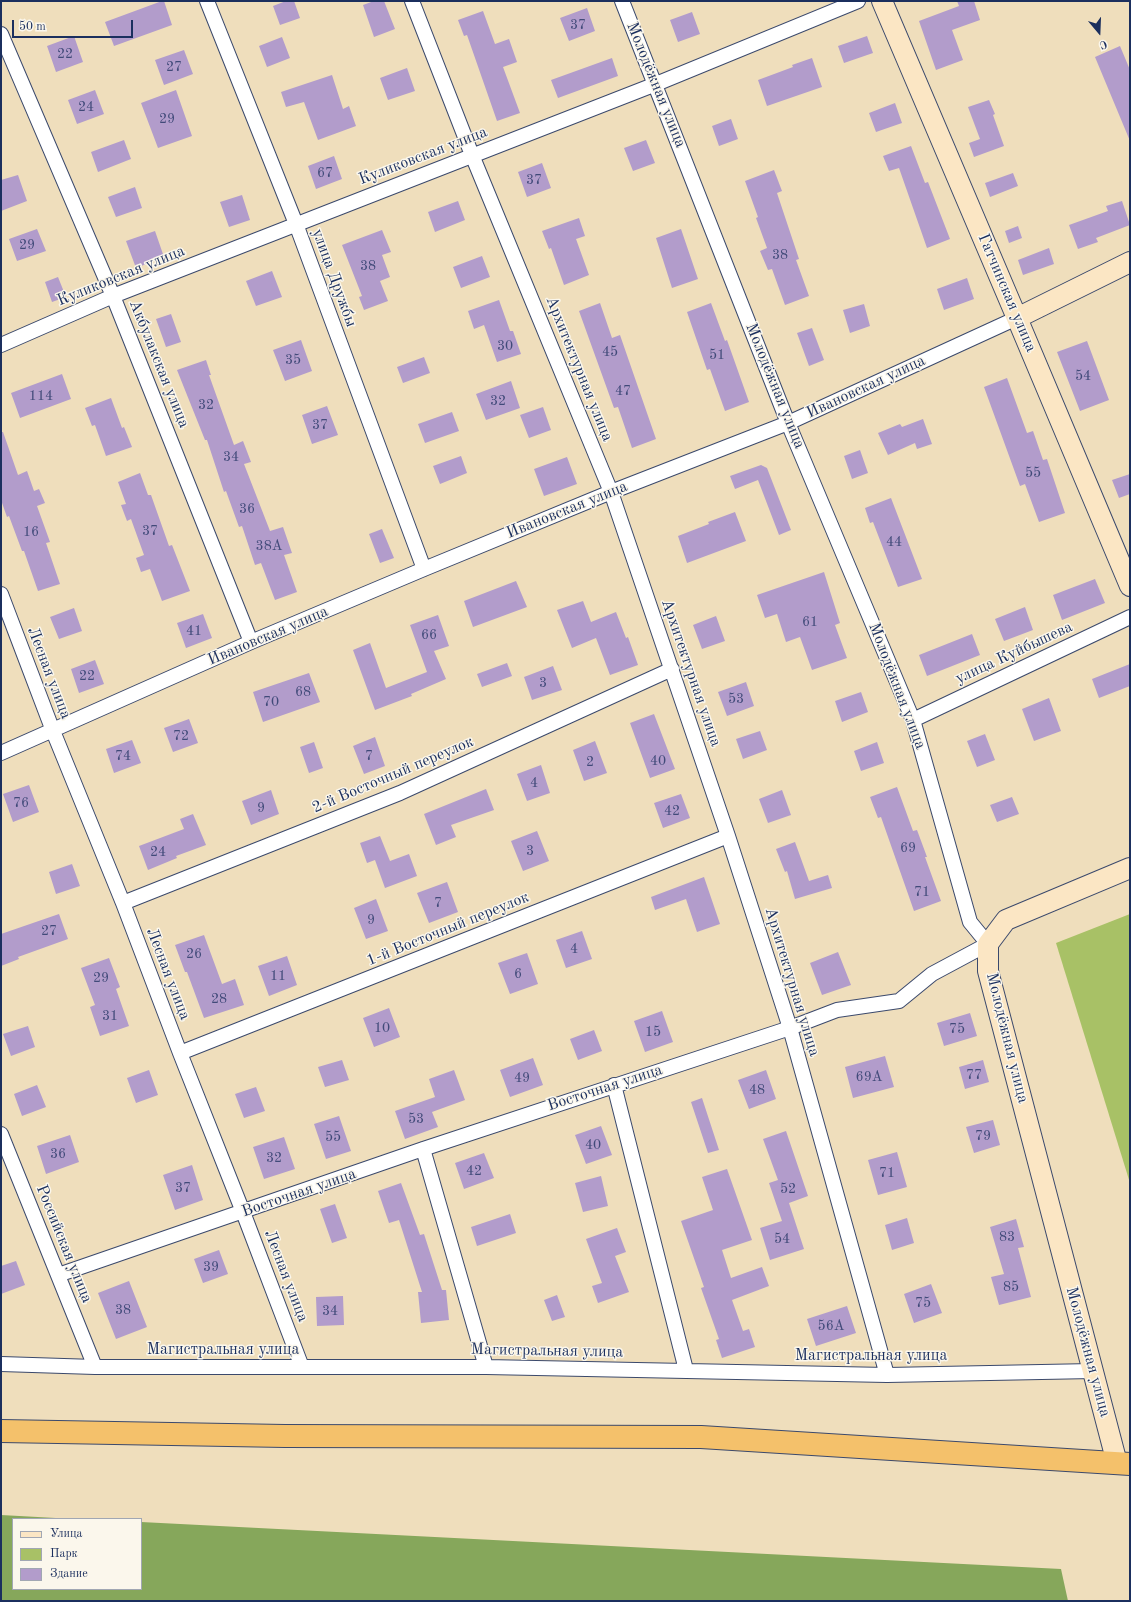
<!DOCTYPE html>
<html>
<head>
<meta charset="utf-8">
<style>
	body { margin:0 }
	#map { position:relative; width:1131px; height:1602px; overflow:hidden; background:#efdebc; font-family:"Old Standard TT",serif }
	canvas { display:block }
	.frame { position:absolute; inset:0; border:2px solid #1b2f5e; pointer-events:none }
	.legend { position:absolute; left:12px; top:1518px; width:130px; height:72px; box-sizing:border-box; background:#fbf7ec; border:1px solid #a1a7b3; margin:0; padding:5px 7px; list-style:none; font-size:12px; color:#1b2f5e }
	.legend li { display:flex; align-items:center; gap:8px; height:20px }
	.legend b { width:20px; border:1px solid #a1a7b3 }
	.north { position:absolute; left:1079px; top:12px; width:40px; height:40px; -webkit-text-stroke:3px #fbf7ec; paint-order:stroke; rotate:161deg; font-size:11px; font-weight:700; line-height:16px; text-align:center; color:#1b2f5e }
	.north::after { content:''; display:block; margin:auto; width:14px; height:18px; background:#1b2f5e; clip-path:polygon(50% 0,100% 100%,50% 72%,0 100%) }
	.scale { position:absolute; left:12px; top:20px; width:121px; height:18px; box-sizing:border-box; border:2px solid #1b2f5e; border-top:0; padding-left:5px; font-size:12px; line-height:14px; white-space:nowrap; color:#1b2f5e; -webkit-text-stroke:3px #fbf7ec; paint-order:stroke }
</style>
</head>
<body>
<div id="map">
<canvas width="1131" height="1602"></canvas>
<div class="frame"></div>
<ul class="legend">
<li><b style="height:5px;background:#fbe6c4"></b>Улица</li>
<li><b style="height:11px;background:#a8c166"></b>Парк</li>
<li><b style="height:11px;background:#b29ccb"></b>Здание</li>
</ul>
<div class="north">С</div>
<div class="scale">50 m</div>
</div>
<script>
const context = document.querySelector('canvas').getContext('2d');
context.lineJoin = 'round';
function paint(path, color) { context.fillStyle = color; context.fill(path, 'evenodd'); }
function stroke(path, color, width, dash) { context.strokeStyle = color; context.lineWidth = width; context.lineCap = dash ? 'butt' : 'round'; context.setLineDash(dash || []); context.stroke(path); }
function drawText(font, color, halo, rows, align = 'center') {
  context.font = font + ' "Old Standard TT",serif'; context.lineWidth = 3; context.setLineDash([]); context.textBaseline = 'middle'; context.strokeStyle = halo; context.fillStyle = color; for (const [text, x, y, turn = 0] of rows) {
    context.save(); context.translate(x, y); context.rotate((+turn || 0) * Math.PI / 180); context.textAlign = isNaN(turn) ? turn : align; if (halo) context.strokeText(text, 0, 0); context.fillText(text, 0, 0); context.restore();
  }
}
const green = new Path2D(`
	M 1130,914 L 1130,1183 L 1056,943 Z`);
const forest = new Path2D(`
	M 1,1515 L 74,1519 L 13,1519 L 13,1589 L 141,1589 L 141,1522 L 1061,1569 L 1068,1601 L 1,1601 Z`);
const building = new Path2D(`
	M 162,1 L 164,1 L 172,25 L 114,46 L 105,22 Z
	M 286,1 L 294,1 L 300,18 L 280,25 L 273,6 Z
	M 374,1 L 384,1 L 395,29 L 374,37 L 363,5 Z
	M 957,1 L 974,1 L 980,20 L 952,30 L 963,60 L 936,70 L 919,21 L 959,6 Z
	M 587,8 L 595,31 L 569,41 L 560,18 Z
	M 483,11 L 495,44 L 509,39 L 517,62 L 503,67 L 520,113 L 497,121 L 467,35 L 464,36 L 458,20 Z
	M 692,12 L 700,34 L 678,42 L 670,20 Z
	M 74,36 L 83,62 L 56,72 L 47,46 Z
	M 867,36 L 873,53 L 844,63 L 838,46 Z
	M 282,37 L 290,58 L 267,67 L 259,46 Z
	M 1120,46 L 1130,70 L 1130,141 L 1095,57 Z
	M 184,50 L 193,74 L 164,85 L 155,60 Z
	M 612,58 L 618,76 L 558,98 L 551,80 Z
	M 812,58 L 822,87 L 767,106 L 758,80 L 793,67 L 792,65 Z
	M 407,68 L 415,91 L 388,100 L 380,78 Z
	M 332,75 L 343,109 L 349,106 L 356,126 L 318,140 L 304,102 L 286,107 L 281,92 Z
	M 95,90 L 104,114 L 77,124 L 68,100 Z
	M 176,90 L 192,136 L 158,148 L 141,103 Z
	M 989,100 L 995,114 L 993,115 L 1004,146 L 974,157 L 969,143 L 980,139 L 968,107 Z
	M 895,103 L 902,123 L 876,132 L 869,113 Z
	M 731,119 L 738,139 L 719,146 L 712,126 Z
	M 124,140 L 131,159 L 98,172 L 91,152 Z
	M 646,140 L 655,163 L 633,171 L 624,148 Z
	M 911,146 L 925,183 L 928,182 L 950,239 L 927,248 L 899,168 L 889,171 L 883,156 Z
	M 334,156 L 342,179 L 316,189 L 308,166 Z
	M 542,163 L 551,188 L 527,197 L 518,172 Z
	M 774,170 L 782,191 L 777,193 L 799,259 L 796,260 L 809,296 L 785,305 L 772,269 L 768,270 L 760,251 L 767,248 L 756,218 L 758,217 L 745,181 Z
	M 1013,173 L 1018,186 L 990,197 L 985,183 Z
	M 18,175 L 27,201 L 1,211 L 1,180 Z
	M 135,187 L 142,208 L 116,217 L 108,197 Z
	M 242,195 L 250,220 L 229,227 L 220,202 Z
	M 458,201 L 465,220 L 435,232 L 428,212 Z
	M 1122,201 L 1130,225 L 1096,238 L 1098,242 L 1078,249 L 1069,225 L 1108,211 L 1106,206 Z
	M 579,218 L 585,236 L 576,239 L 589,275 L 564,285 L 551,248 L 549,249 L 542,231 Z
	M 1018,226 L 1022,238 L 1009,243 L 1005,231 Z
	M 37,229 L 46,251 L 17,261 L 9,239 Z
	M 681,229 L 698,279 L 672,288 L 656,238 Z
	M 382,230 L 391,252 L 382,255 L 390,277 L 380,281 L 388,301 L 364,310 L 359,297 L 362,296 L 342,245 Z
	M 155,231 L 164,257 L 136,268 L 126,241 Z
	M 1049,248 L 1054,264 L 1023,275 L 1018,260 Z
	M 482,256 L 490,277 L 461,288 L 453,267 Z
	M 272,271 L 282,297 L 256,306 L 246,281 Z
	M 58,277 L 66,297 L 52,302 L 45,282 Z
	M 967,278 L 974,299 L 944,310 L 937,289 Z
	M 499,300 L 510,331 L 513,331 L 521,354 L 497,362 L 484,325 L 474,329 L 468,311 Z
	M 600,303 L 612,338 L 620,335 L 656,439 L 632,448 L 618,407 L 614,408 L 579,311 Z
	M 711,303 L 725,341 L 727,340 L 749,402 L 725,411 L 710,369 L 707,370 L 687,312 Z
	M 864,304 L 870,326 L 850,333 L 843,310 Z
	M 171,314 L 181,342 L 166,347 L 156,319 Z
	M 812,328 L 824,360 L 809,366 L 797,333 Z
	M 301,340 L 312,371 L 285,381 L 273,350 Z
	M 1087,341 L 1109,400 L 1080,411 L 1057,352 Z
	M 424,357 L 430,373 L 403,383 L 397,367 Z
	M 206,360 L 211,375 L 209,375 L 234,445 L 243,441 L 251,462 L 244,464 L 270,531 L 283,527 L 292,553 L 284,555 L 297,592 L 275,600 L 261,563 L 255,565 L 242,526 L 239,527 L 226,491 L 224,492 L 207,440 L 205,440 L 177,370 Z
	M 62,374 L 71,399 L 20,418 L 11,393 Z
	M 1007,378 L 1027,433 L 1033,431 L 1043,460 L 1047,459 L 1065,513 L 1039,522 L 1025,484 L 1020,486 L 984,387 Z
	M 511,381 L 520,408 L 486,420 L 476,394 Z
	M 111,398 L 122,428 L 124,427 L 132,447 L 106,456 L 95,425 L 92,426 L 85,408 Z
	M 327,406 L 338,435 L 312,444 L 302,415 Z
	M 543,407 L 551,430 L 529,438 L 520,415 Z
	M 452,412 L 459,431 L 425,443 L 418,424 Z
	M 923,419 L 932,444 L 917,449 L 915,443 L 888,455 L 878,433 L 900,424 L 902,427 Z
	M 1,432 L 3,432 L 18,475 L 27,471 L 34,491 L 39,489 L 45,503 L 37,506 L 50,542 L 46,543 L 60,584 L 38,591 L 24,551 L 22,551 L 9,516 L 7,517 L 1,500 Z
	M 860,450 L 868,473 L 852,479 L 844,456 Z
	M 461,456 L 467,473 L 440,484 L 433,466 Z
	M 567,457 L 577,484 L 544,496 L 534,469 Z
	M 761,465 L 767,468 L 791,530 L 779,535 L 758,480 L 735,489 L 730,476 Z
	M 140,473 L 148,495 L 151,495 L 169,546 L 172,545 L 190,591 L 162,601 L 150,569 L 141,572 L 136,558 L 144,555 L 131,519 L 127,521 L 121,505 L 126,504 L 118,482 Z
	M 1130,474 L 1130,494 L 1119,498 L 1112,480 Z
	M 891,498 L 922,579 L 898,587 L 873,522 L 870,523 L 865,508 Z
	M 735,512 L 746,541 L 687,563 L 678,536 L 709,524 L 708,522 Z
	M 382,529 L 394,558 L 380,563 L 369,534 Z
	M 824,572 L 840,623 L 835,625 L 847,658 L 812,670 L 800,637 L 786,642 L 777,614 L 765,618 L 757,595 Z
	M 1095,579 L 1105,603 L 1062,620 L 1053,595 Z
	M 516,581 L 527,607 L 473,627 L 464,601 Z
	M 583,601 L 591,622 L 616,612 L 626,638 L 628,637 L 638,665 L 610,675 L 596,638 L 572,648 L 557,610 Z
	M 1025,607 L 1033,630 L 1004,641 L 995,619 Z
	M 74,608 L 82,631 L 59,639 L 50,617 Z
	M 203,614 L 212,638 L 186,648 L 177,623 Z
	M 438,615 L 449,646 L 434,651 L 446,679 L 411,694 L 412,696 L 375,710 L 353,650 L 370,643 L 386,688 L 427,672 L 410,625 Z
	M 716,616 L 725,641 L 702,649 L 693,625 Z
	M 972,634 L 980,655 L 927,676 L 919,655 Z
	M 95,660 L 104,684 L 79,693 L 71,669 Z
	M 507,663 L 512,676 L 482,687 L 477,674 Z
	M 1130,664 L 1130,686 L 1099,698 L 1092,679 Z
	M 553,666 L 562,690 L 532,700 L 524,677 Z
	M 309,673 L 320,702 L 263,722 L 253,692 Z
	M 746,682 L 754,706 L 727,716 L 718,692 Z
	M 861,692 L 868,712 L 842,722 L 835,701 Z
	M 1049,698 L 1061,731 L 1034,741 L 1022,709 Z
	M 654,714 L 675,769 L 650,778 L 630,723 Z
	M 189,719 L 198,743 L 173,752 L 164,728 Z
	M 760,731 L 767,750 L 743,759 L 736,739 Z
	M 985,734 L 995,760 L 977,767 L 967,741 Z
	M 375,737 L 385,766 L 364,774 L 353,746 Z
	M 132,740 L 141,763 L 114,773 L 106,749 Z
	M 595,741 L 607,773 L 584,781 L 573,750 Z
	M 314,742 L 323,768 L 309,773 L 300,747 Z
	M 877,742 L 884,763 L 861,771 L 854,751 Z
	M 541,765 L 550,793 L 527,801 L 517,774 Z
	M 29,785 L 39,812 L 13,822 L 3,794 Z
	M 897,787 L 913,831 L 917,830 L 927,857 L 925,857 L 941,901 L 914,911 L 881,817 L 878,818 L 870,797 Z
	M 486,789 L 494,810 L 451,825 L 456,837 L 436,845 L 424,814 Z
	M 271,790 L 279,814 L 251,825 L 242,801 Z
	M 782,790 L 791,815 L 768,823 L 759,799 Z
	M 681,794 L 690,818 L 663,828 L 654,803 Z
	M 1012,797 L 1019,814 L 997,822 L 990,805 Z
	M 193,814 L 206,845 L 176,856 L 177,858 L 148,870 L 139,846 L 184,829 L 180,819 Z
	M 537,831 L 549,861 L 523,871 L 511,841 Z
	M 380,836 L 390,861 L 409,854 L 417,876 L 385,888 L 375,860 L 367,863 L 360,843 Z
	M 795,842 L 809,881 L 828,875 L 832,888 L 795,899 L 787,871 L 785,872 L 776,849 Z
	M 72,864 L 80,886 L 56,894 L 49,872 Z
	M 704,877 L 720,924 L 697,932 L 686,899 L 655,910 L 651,897 Z
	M 447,882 L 458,912 L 429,923 L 417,893 Z
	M 376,899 L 388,931 L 366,939 L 354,908 Z
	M 59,914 L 68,939 L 18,957 L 19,959 L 1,966 L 1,934 Z
	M 582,931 L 592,959 L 566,968 L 556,940 Z
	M 204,935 L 222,984 L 235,979 L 244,1005 L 204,1018 L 187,972 L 185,972 L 175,945 Z
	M 838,952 L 851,985 L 822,995 L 810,963 Z
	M 527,953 L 538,984 L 510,994 L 498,963 Z
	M 287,956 L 297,985 L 269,996 L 258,966 Z
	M 109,958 L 120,987 L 116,989 L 129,1026 L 100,1036 L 90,1007 L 95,1005 L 81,968 Z
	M 389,1008 L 400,1037 L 374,1047 L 363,1018 Z
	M 662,1011 L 673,1042 L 645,1052 L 634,1021 Z
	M 970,1013 L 977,1036 L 944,1046 L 937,1023 Z
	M 28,1026 L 35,1047 L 11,1056 L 3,1034 Z
	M 594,1030 L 602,1051 L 578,1060 L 570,1039 Z
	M 885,1056 L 894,1087 L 853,1098 L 845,1067 Z
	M 533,1058 L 543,1085 L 510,1097 L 500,1070 Z
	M 342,1060 L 349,1080 L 325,1087 L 318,1067 Z
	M 983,1060 L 989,1082 L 965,1089 L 959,1067 Z
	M 149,1070 L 158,1095 L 136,1103 L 127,1078 Z
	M 454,1070 L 465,1100 L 432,1112 L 438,1127 L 405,1139 L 395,1111 L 435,1097 L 429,1079 Z
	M 766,1070 L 776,1099 L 749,1109 L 738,1080 Z
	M 37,1085 L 46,1107 L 22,1116 L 14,1094 Z
	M 256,1087 L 265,1111 L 244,1118 L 235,1094 Z
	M 702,1098 L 719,1150 L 708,1153 L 691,1102 Z
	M 339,1116 L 351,1151 L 326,1159 L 314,1124 Z
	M 993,1120 L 1000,1145 L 974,1153 L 966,1127 Z
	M 601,1126 L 612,1155 L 586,1164 L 575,1135 Z
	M 786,1131 L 808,1196 L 789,1203 L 804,1249 L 770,1260 L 760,1228 L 782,1221 L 769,1183 L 778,1180 L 763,1139 Z
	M 70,1135 L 79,1162 L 46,1174 L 37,1146 Z
	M 284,1137 L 295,1169 L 264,1179 L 253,1147 Z
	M 897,1152 L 907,1187 L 878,1195 L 868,1160 Z
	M 484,1153 L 494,1178 L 464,1189 L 455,1163 Z
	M 192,1165 L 203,1200 L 175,1210 L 163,1175 Z
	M 727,1169 L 752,1240 L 722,1250 L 731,1278 L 762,1267 L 769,1286 L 732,1300 L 743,1331 L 749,1329 L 755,1347 L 722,1358 L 716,1340 L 719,1339 L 701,1288 L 704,1287 L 681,1221 L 713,1210 L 702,1177 Z
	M 601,1176 L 608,1206 L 583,1212 L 575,1183 Z
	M 401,1183 L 420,1235 L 424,1234 L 442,1290 L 446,1290 L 449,1320 L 421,1323 L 418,1292 L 422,1292 L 399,1220 L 389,1223 L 378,1191 Z
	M 335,1204 L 347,1238 L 332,1243 L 320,1209 Z
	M 510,1214 L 516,1233 L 477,1246 L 471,1227 Z
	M 907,1218 L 914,1243 L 892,1250 L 885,1225 Z
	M 1016,1219 L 1024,1247 L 1018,1248 L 1031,1297 L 999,1305 L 991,1277 L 1004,1274 L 990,1227 Z
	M 617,1228 L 626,1252 L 615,1256 L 629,1292 L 598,1303 L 592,1286 L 602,1283 L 586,1239 Z
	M 219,1250 L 228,1274 L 203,1283 L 194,1259 Z
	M 16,1261 L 25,1285 L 1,1294 L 1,1266 Z
	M 129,1281 L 147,1327 L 116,1339 L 98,1293 Z
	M 931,1284 L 942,1313 L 914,1323 L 904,1294 Z
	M 557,1295 L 565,1317 L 552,1321 L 544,1300 Z
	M 343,1296 L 344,1325 L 317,1326 L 316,1297 Z
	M 847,1306 L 856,1333 L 816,1346 L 807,1319 Z`);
const street = new Path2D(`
	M 207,1 L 296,224 L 424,569
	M 412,1 L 472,155 L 611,492 L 728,836 L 790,1028 L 887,1375
	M 1,34 L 113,296 L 251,642
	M 1,345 L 113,296 L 656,84 L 858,1
	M 1,594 L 53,731 L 123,903 L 180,1053 L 243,1212 L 302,1367
	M 913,720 L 1130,617
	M 1,753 L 251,642 L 424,569 L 611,492 L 788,423 L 1017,318
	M 123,903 L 400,793 L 672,669
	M 180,1053 L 728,836
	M 614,1085 L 686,1370
	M 1,1134 L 95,1367
	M 423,1149 L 486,1367
	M 58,1275 L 423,1149 L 790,1028 L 837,1010 L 899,1001 L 932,974 L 988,944 L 970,922 L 913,720 L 788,423 L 622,1
	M 1,1364 L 95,1367 L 486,1367 L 887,1375 L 1093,1371`);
const secondary = new Path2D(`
	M 882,1 L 1017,318 L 1130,586
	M 1017,318 L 1130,262
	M 1117,1463 L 988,971 L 988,944 L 1006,920 L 1130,868`);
const highway = new Path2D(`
	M 1,1431 L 285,1436 L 701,1437 L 1130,1464`);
const numberNames = [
	["37",578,25],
	["22",65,54],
	["27",174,67],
	["24",86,107],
	["29",167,119],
	["67",325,173],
	["37",534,180],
	["29",27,245],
	["38",780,255],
	["38",368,266],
	["30",505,346],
	["45",610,352],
	["51",717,355],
	["35",293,360],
	["54",1083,376],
	["47",623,391],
	["114",41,396],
	["32",498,401],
	["32",206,405],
	["37",320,425],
	["34",231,457],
	["55",1033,473],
	["36",247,509],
	["37",150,531],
	["16",31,532],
	["44",894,542],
	["38А",269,546],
	["61",810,622],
	["41",194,631],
	["66",429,635],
	["22",87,676],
	["3",543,683],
	["68",303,692],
	["53",736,699],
	["70",271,702],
	["72",181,736],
	["74",123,756],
	["7",369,756],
	["40",658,761],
	["2",590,762],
	["4",534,783],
	["76",21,803],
	["9",261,808],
	["42",672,811],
	["69",908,848],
	["3",530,851],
	["24",158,852],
	["71",922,892],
	["7",438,903],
	["9",371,920],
	["27",49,931],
	["4",574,949],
	["26",194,954],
	["6",518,974],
	["11",278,976],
	["29",101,978],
	["28",219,999],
	["31",110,1016],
	["10",382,1028],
	["75",957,1029],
	["15",653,1032],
	["77",974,1075],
	["69А",869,1077],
	["49",522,1078],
	["48",757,1090],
	["53",416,1119],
	["79",983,1136],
	["55",333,1137],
	["40",593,1145],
	["36",58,1154],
	["32",274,1158],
	["42",474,1171],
	["71",887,1173],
	["37",183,1188],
	["52",788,1189],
	["83",1007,1237],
	["54",782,1239],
	["39",211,1267],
	["85",1011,1287],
	["75",923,1303],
	["38",123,1310],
	["34",330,1311],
	["56А",831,1326]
];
const streetNames = [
	["Молодёжная улица",656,85,68],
	["Куликовская улица",423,156,-21],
	["Куликовская улица",121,276,-22],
	["улица Дружбы",334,278,70],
	["Гатчинская улица",1007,293,67],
	["Акбулакская улица",159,364,68],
	["Архитектурная улица",579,369,68],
	["Молодёжная улица",775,386,68],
	["Ивановская улица",866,387,-25],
	["Ивановская улица",567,510,-22],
	["Ивановская улица",268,636,-23],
	["улица Куйбышева",1014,653,-25],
	["Лесная улица",49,673,69],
	["Архитектурная улица",691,673,71],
	["Молодёжная улица",897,686,69],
	["2-й Восточный переулок",393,775,-23],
	["1-й Восточный переулок",448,929,-22],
	["Лесная улица",168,974,69],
	["Архитектурная улица",792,982,73],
	["Молодёжная улица",1007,1038,76],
	["Восточная улица",605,1088,-18],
	["Восточная улица",299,1193,-19],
	["Российская улица",64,1244,68],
	["Лесная улица",286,1276,69],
	["Магистральная улица",223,1350],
	["Магистральная улица",547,1351,1],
	["Молодёжная улица",1088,1352,75],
	["Магистральная улица",871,1356]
];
paint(green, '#a8c166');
paint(forest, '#86a75b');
paint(building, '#b29ccb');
stroke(street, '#3b496c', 16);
stroke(secondary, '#3b496c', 22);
stroke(highway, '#3b496c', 24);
stroke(street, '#fff', 14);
stroke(secondary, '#fbe6c4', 20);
stroke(highway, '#f4c16b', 22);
drawText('14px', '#414a79', null, numberNames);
drawText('16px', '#1b2f5e', '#fbf7ec', streetNames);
</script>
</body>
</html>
